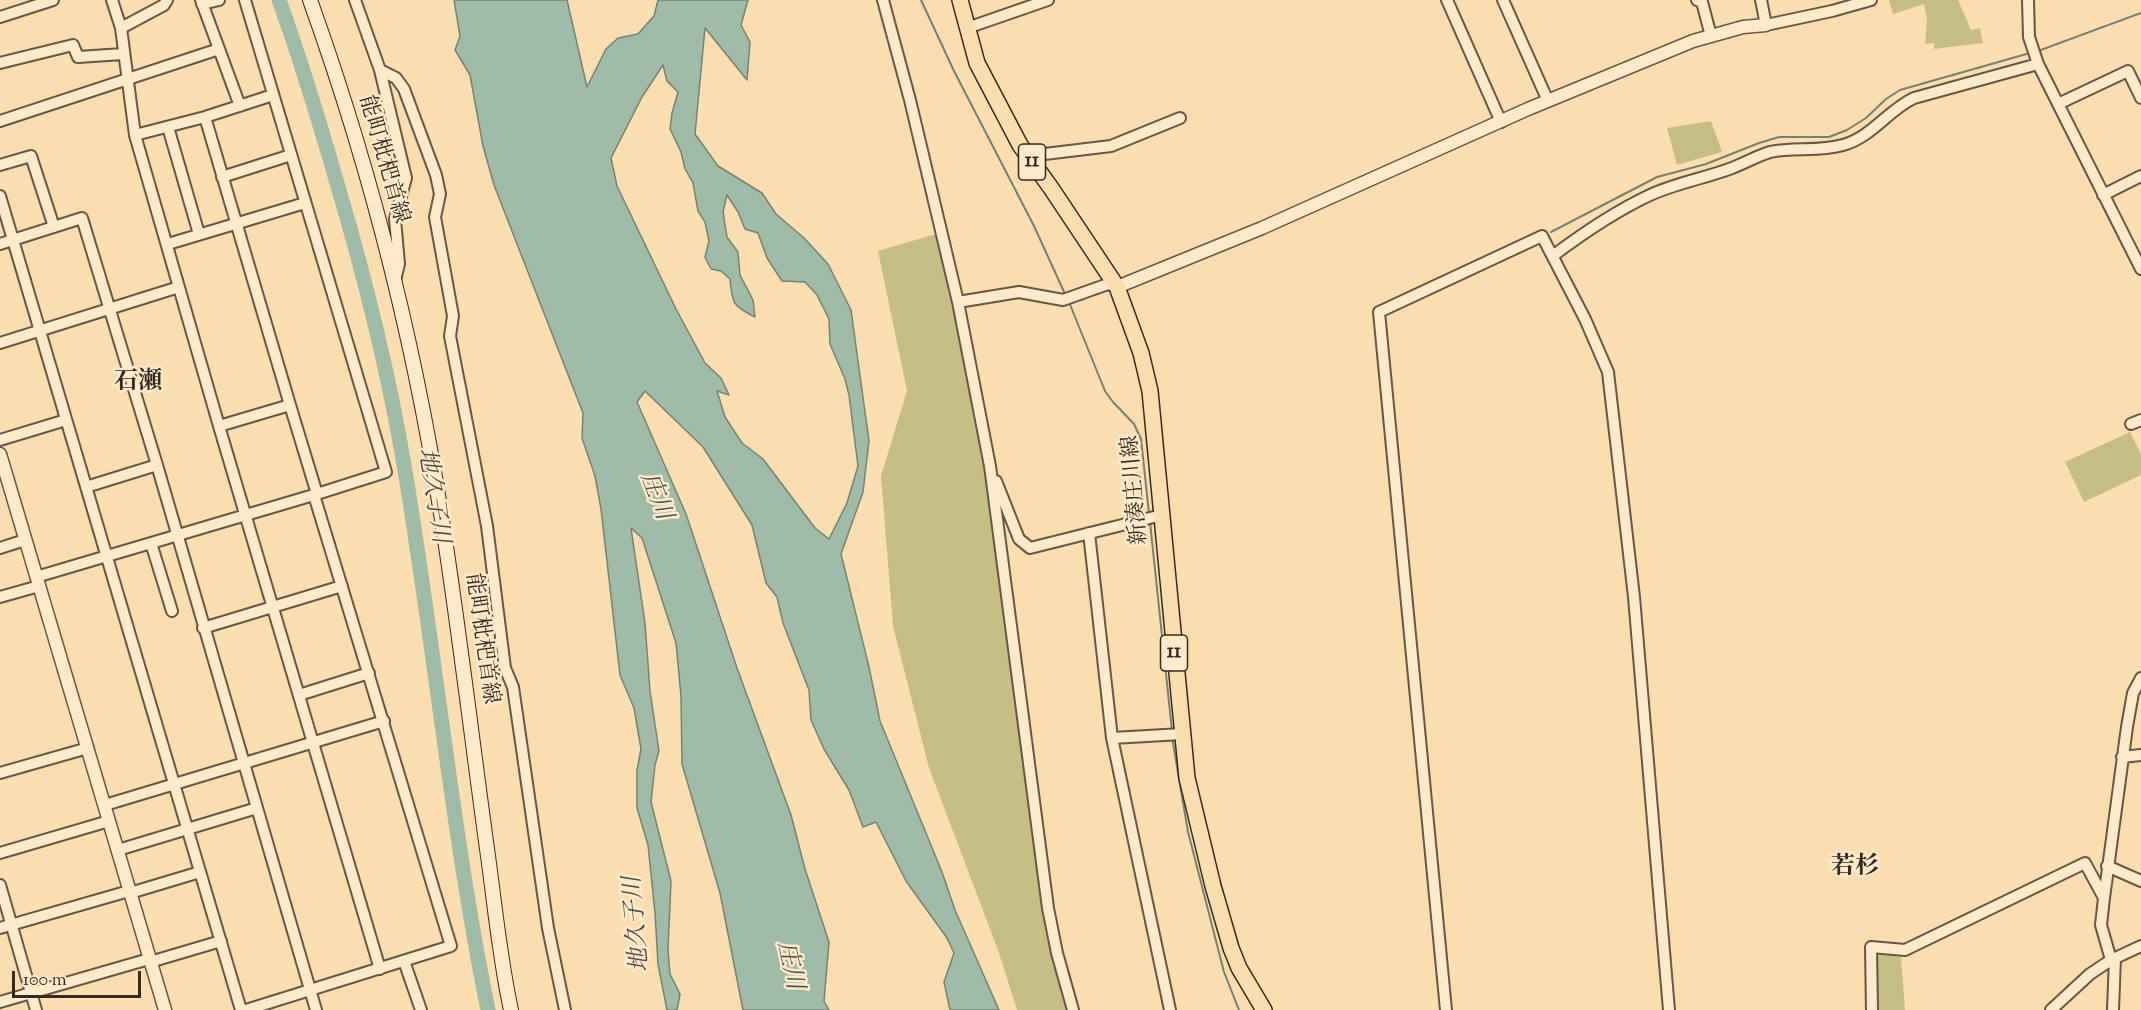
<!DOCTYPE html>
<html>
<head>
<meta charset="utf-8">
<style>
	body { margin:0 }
	#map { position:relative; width:2141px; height:1010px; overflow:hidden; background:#fbdeaf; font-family:"Sorts Mill Goudy",serif }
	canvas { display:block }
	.scale { position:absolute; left:12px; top:971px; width:129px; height:27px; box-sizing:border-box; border:3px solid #352a23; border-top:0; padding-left:8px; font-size:18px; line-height:21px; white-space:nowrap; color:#352a23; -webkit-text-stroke:4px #fceacb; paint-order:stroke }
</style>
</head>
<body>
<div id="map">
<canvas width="2141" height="1010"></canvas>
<div class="scale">100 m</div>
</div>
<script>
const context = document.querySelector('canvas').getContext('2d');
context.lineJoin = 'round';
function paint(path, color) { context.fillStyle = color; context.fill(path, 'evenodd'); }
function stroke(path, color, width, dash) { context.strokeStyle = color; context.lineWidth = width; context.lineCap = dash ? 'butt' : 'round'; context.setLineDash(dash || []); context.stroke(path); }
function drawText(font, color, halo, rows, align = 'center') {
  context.font = font + ' "Sorts Mill Goudy","Noto Serif JP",serif'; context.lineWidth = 5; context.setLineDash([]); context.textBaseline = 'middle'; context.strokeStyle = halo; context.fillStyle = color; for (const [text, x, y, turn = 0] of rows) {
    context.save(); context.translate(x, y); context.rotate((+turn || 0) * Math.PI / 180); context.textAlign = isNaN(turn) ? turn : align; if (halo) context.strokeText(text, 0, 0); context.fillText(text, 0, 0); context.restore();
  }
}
const green = new Path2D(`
	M 1889,0 L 1958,0 L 1971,30 L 1980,28 L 1983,43 L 1934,49 L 1934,43 L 1925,44 L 1927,19 L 1924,4 L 1893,14 Z
	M 1711,121 L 1722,152 L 1677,165 L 1667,128 Z
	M 936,234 L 975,410 L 1000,584 L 1068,1010 L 1017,1010 L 998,950 L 929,768 L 893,626 L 881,476 L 907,391 L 878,251 Z
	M 2130,432 L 2141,454 L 2141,475 L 2084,502 L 2065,462 Z
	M 1877,954 L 1901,957 L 1905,1010 L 1876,1010 Z`);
const water = new Path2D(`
	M 454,0 L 567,0 L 587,87 L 606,49 L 618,38 L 638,34 L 654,16 L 658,0 L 748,0 L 741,25 L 750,42 L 747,80 L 705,28 L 695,134 L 718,166 L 762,193 L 776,214 L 804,238 L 828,264 L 851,310 L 869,441 L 863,492 L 841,554 L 869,667 L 880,721 L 942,872 L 955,910 L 999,1010 L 950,1010 L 944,982 L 954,953 L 947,938 L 906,881 L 876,822 L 863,827 L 849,790 L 824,749 L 811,720 L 809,690 L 783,623 L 777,597 L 766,583 L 752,525 L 703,447 L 645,391 L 637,402 L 686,514 L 737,668 L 791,815 L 805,869 L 829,942 L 824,1001 L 829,1010 L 743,1010 L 720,893 L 682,764 L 681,696 L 676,643 L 642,538 L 631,528 L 645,623 L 650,691 L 659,751 L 655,765 L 651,802 L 671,881 L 668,950 L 670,974 L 680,994 L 677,1010 L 667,1010 L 658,964 L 655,913 L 648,845 L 637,808 L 637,770 L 641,749 L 634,708 L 620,675 L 601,509 L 595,476 L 582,438 L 583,413 L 494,185 L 483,146 L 470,75 L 455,50 L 460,36 ZM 663,65 L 667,81 L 678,92 L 672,113 L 670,129 L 681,152 L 685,169 L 693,183 L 698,211 L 705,222 L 709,241 L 705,257 L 711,269 L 721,271 L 730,279 C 732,304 733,306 755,317 L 753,300 L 740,275 L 738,252 L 727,237 L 723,212 L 727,195 L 738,212 L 745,229 L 758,233 L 767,258 L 782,281 L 805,282 L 817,295 L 829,319 L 830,344 L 845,379 L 849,395 L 858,466 L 847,503 L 829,539 L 815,528 L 763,459 L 742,443 L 725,417 L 717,391 L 729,395 L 721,378 L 705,363 L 676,309 L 617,186 L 611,158 L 642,97 Z`);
const stream = new Path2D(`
	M 921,0 L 954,71 L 1034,226 L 1065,294
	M 2038,51 L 2141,13
	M 1551,232 L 1657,177 L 1706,164 L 1759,143 L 1779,137 L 1829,137 L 1847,130 L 1866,118 L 1886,99 L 1900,90 L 2030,53
	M 1069,302 L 1105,391 L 1113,402 L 1134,424 L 1141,439 L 1149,513
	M 1150,522 L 1172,731
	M 1172,737 L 1188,832 L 1224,972 L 1239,1010`);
const river = new Path2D(`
	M 279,0 C 301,60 319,121 337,183 C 365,278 389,373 405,471 C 435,650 452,832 488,1010`);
const minor = new Path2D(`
	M 112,0 L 121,28 L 135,135 L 219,426 L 380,969
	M 201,0 L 240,106
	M 355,0 L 380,70 L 406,178 L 395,219 L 399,264 L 395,280
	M 883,0 L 910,100 L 958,302 L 990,466 L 1048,908 L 1057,953 L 1073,1010
	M 1447,0 L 1501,122
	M 1503,0 L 1548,101
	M 1697,0 L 1702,2 L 1711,36
	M 1761,0 L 1766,25 L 1832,11 L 1871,0
	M 2028,0 L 2029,37 L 2038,64 L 2141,269
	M 202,4 L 219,0
	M 0,17 L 53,0
	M 121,28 L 164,5 L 167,0
	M 967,28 L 1048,0
	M 0,63 L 73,45 L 78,57 L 123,54
	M 380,70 L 396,78 L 404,89 L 436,175 L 440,194 L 435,217 L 453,316 L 450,336 L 487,526 L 505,668 L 513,687 L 548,928 L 565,1010
	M 2058,104 L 2128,71 L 2141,98
	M 205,117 L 290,405
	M 0,121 L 219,49
	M 168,127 L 199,234
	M 135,135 L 205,117 L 273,95
	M 1028,156 L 1111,146 L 1180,118
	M 0,165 L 31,156 L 54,227
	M 222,177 L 291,155
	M 2103,195 L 2141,176
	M 0,196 L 241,1010
	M 0,244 L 82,218 L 157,465
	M 168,244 L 305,203
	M 1554,255 C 1582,234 1618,210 1650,195 C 1676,183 1706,178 1732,168 C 1745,163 1757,156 1770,152 C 1794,147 1819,152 1843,145 C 1872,137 1888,110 1914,98 L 2038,64
	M 958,302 L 1019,292 L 1063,300 L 1108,284 L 1117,287
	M 0,343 L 179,287
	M 2131,424 L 2141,420
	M 219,426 L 290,405 L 317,494
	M 0,440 L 66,420
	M 996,481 L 1019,539 L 1030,548 L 1162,515
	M 86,487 L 157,465 L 316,1010
	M 1089,533 L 1112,738 L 1170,1010
	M 151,543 L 172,611
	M 0,548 L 25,540
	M 36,577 L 317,494 L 386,472 L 245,0
	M 0,597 L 39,586
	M 203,628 L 342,586
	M 299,695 L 369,673
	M 1112,738 L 1182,734
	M 2122,757 L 2141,755
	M 0,773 L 88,748
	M 105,805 L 384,721
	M 118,850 L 257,808
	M 0,853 L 109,821
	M 2107,866 L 2141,881
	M 0,885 L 36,1010
	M 130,893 L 200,872
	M 0,928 L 129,891
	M 2111,960 L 2101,925 L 2104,898 L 2127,727 L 2133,693 L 2141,678
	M 404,961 L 421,1010
	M 150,962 L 221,941
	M 0,1002 L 149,959
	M 246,1010 L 451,946 L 314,495
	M 1446,1010 L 1379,312 L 1542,236 L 1585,319 L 1608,372 L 1634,597 L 1669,1010
	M 1872,1010 L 1871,947 L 1905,950 L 2085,863 L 2104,898
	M 2051,1010 L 2090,974 L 2111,960 L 2141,946
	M 2113,1010 L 2115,958`);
const tertiary = new Path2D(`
	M 1117,287 L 1262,228 L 1528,109 L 1693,41 L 1743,27 L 1766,25
	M 0,454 L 165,1010`);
const secondary = new Path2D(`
	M 310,0 C 374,178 420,366 447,553 C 462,654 474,755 488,856 C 495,907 500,960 511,1010`);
const primary = new Path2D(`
	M 960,0 L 977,63 L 1020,145 L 1051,188 L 1117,287 L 1141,353 L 1150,391 L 1187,778 L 1213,886 L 1231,948 L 1239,968 L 1264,1010`);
const shields = [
	[1032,162,27],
	[1174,653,27]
];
const shieldNames = [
	["11",1032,162],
	["11",1174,653]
];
const streetNames = [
	["能町枇杷首線",382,160,74],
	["新湊庄川線",1137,490,-95],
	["能町枇杷首線",480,639,82]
];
const neighbourhoodNames = [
	["石瀬",138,384],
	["若杉",1855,869]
];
const waterNames = [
	["地久子川",431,496,81],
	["庄川",654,497,69],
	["地久子川",639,924,-95],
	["庄川",788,966,78]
];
paint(green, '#c6bf85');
paint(water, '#9fbca9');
stroke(water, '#758273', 1.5);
stroke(stream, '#758273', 2);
stroke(river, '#9fbca9', 15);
stroke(minor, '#665746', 14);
stroke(tertiary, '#665746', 15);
stroke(secondary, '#352a23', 16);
stroke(primary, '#352a23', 18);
stroke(minor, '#fceacb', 10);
stroke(tertiary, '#fceacb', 12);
stroke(secondary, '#fceacb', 14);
stroke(primary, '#fbdeaf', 15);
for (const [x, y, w] of shields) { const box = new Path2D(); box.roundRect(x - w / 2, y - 18, w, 36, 4.5); context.fillStyle = '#fceacb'; context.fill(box); stroke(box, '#352a23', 1.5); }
drawText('bold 21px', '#352a23', null, shieldNames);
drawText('22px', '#352a23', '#fceacb', streetNames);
drawText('bold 24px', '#352a23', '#fceacb', neighbourhoodNames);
drawText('italic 24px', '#504e44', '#fceacb', waterNames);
</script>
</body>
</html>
